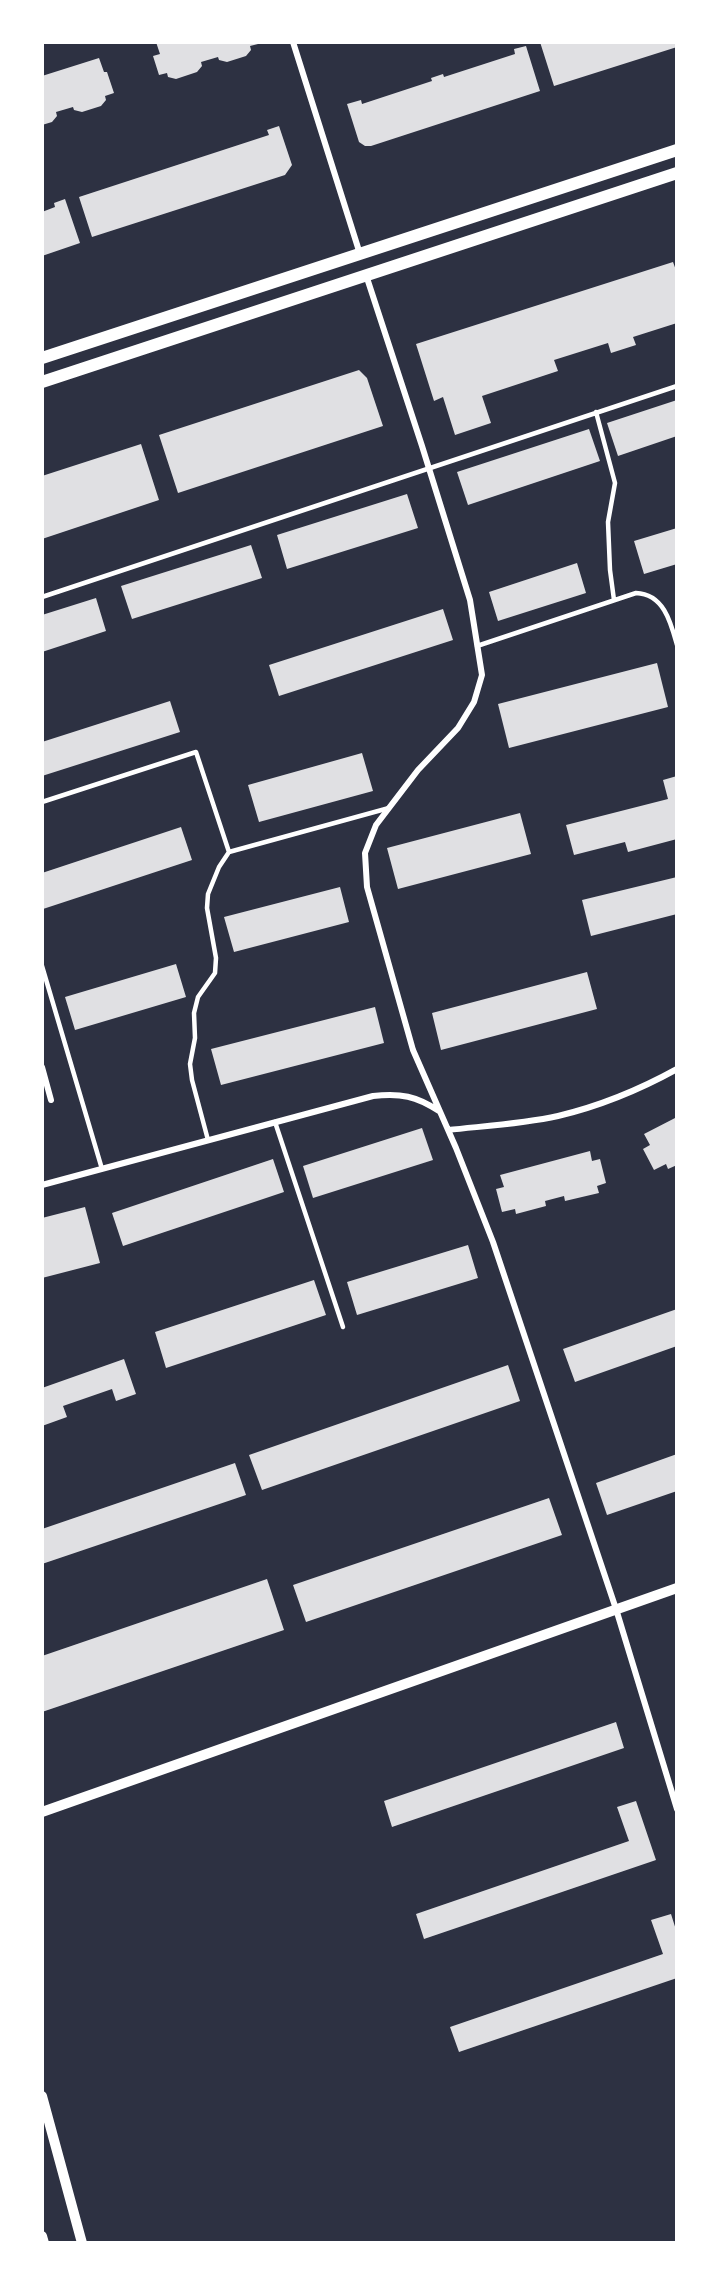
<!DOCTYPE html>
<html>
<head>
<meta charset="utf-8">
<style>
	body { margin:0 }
	#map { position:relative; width:719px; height:2285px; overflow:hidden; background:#2d3142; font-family:Quicksand,sans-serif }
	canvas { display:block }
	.frame { position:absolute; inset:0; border:44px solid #fff; pointer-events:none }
</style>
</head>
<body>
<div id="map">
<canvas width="719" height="2285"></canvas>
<div class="frame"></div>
</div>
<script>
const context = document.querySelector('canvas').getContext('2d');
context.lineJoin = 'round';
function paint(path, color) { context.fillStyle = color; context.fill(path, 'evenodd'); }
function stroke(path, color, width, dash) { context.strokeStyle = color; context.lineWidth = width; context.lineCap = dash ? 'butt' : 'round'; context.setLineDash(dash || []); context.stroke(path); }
const building = new Path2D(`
	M 156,42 L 262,42 L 262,43 L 250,46 L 251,50 L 246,56 L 227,62 L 219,60 L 218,57 L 201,62 L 202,66 L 197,72 L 176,79 L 168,77 L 167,73 L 159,75 L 153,56 L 160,54 Z
	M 540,42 L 677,42 L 677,47 L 554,86 Z
	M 526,46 L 540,91 L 371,146 L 365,146 L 359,142 L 347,104 L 361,100 L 362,104 L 432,81 L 431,78 L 443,74 L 444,77 L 515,54 L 514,49 Z
	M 99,58 L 104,72 L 107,72 L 114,93 L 105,96 L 106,100 L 101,106 L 82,112 L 74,110 L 73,107 L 56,112 L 57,116 L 52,122 L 42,125 L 42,76 Z
	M 279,126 L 292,165 L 285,175 L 92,237 L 79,197 L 269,135 L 267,130 Z
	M 65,199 L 80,243 L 42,256 L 42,212 L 55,207 L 54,203 Z
	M 673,262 L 677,273 L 677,323 L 633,337 L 636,345 L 611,353 L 608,343 L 554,360 L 558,371 L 482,396 L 491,423 L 455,435 L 443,397 L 434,401 L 416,344 Z
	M 359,370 L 367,378 L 383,426 L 178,493 L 159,435 Z
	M 677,400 L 677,436 L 618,456 L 607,423 Z
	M 589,429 L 600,461 L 468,505 L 457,472 Z
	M 141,444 L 159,500 L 42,539 L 42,476 Z
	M 407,494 L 418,528 L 287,569 L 277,535 Z
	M 677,528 L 677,564 L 644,574 L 634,541 Z
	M 251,545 L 262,578 L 132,619 L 121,586 Z
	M 577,563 L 586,593 L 498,621 L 489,592 Z
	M 96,598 L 106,631 L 42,652 L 42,615 Z
	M 443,609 L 453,640 L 279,696 L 269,665 Z
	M 657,663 L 668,707 L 509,748 L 498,704 Z
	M 170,701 L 180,732 L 42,776 L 42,742 Z
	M 362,753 L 373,791 L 259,822 L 248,785 Z
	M 677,776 L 677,839 L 628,852 L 625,842 L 574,855 L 566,825 L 668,799 L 663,780 Z
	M 520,813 L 531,854 L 398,889 L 387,848 Z
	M 181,827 L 192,860 L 43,909 L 42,873 Z
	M 677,877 L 677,914 L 591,936 L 582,900 Z
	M 340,887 L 349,922 L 234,952 L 224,917 Z
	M 176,964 L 186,997 L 75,1030 L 65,997 Z
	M 587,972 L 597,1009 L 441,1050 L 432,1013 Z
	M 375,1007 L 384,1043 L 221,1085 L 211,1049 Z
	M 677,1117 L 677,1165 L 668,1169 L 666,1164 L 654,1170 L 643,1149 L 650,1145 L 644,1134 Z
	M 422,1128 L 433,1160 L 313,1198 L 303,1166 Z
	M 590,1151 L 592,1161 L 600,1159 L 606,1183 L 597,1186 L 599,1193 L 565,1201 L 564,1196 L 545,1201 L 546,1206 L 516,1214 L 515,1209 L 502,1212 L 496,1189 L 504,1187 L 500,1175 Z
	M 273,1159 L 284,1192 L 123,1246 L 112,1213 Z
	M 85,1207 L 100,1263 L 42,1278 L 42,1218 Z
	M 468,1245 L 478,1278 L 357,1315 L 347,1282 Z
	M 314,1280 L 326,1315 L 166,1368 L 155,1332 Z
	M 677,1309 L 677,1346 L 575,1382 L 563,1349 Z
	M 124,1359 L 136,1394 L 116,1401 L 112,1389 L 63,1406 L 67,1417 L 42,1426 L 42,1388 Z
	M 508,1365 L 520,1401 L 262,1490 L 249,1455 Z
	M 677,1454 L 677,1491 L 607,1515 L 596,1483 Z
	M 235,1463 L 246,1495 L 42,1564 L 42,1529 Z
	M 549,1498 L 562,1535 L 306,1622 L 293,1585 Z
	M 267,1579 L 284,1630 L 42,1712 L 42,1656 Z
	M 616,1722 L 624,1748 L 392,1827 L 384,1801 Z
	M 636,1801 L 656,1860 L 424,1939 L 416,1914 L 629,1841 L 617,1807 Z
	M 671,1914 L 677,1933 L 677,1978 L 459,2052 L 450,2027 L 663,1954 L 651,1920 Z`);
const service = new Path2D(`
	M 596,412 L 615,483 L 608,522 L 610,570 L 614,600
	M 42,597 L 677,386
	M 477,646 L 636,593 C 664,594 671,623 677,645
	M 42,802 L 196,752 L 229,852
	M 42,966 L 102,1169
	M 275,1122 L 343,1327
	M 208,1140 L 192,1080 L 190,1064 L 195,1038 L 194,1013 L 198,997 L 215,973 L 216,958 L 207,908 L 208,894 L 219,867 L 229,852 L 389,808`);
const minor = new Path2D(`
	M 293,42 L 360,254
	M 366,275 L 422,446 L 470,600 L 482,675 L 474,702 L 458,728 L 418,770 L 376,825 L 365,853 L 367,887 L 413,1050 L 456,1148 L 493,1242 L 616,1609 L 677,1809
	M 42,1067 L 51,1100
	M 448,1130 C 484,1126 522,1124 558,1116 C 600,1106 639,1090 677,1069
	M 42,1185 L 373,1096 C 401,1093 416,1096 439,1111`);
const tertiary = new Path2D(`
	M 42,1812 L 677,1588
	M 42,2096 L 82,2243
	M 42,2236 L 44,2243`);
const secondary = new Path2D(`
	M 42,358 L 677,150
	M 42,382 L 677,173`);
paint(building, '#e0e0e3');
stroke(service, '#fff', 4.5);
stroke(minor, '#fff', 6);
stroke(tertiary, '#fff', 10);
stroke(secondary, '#fff', 12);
</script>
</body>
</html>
